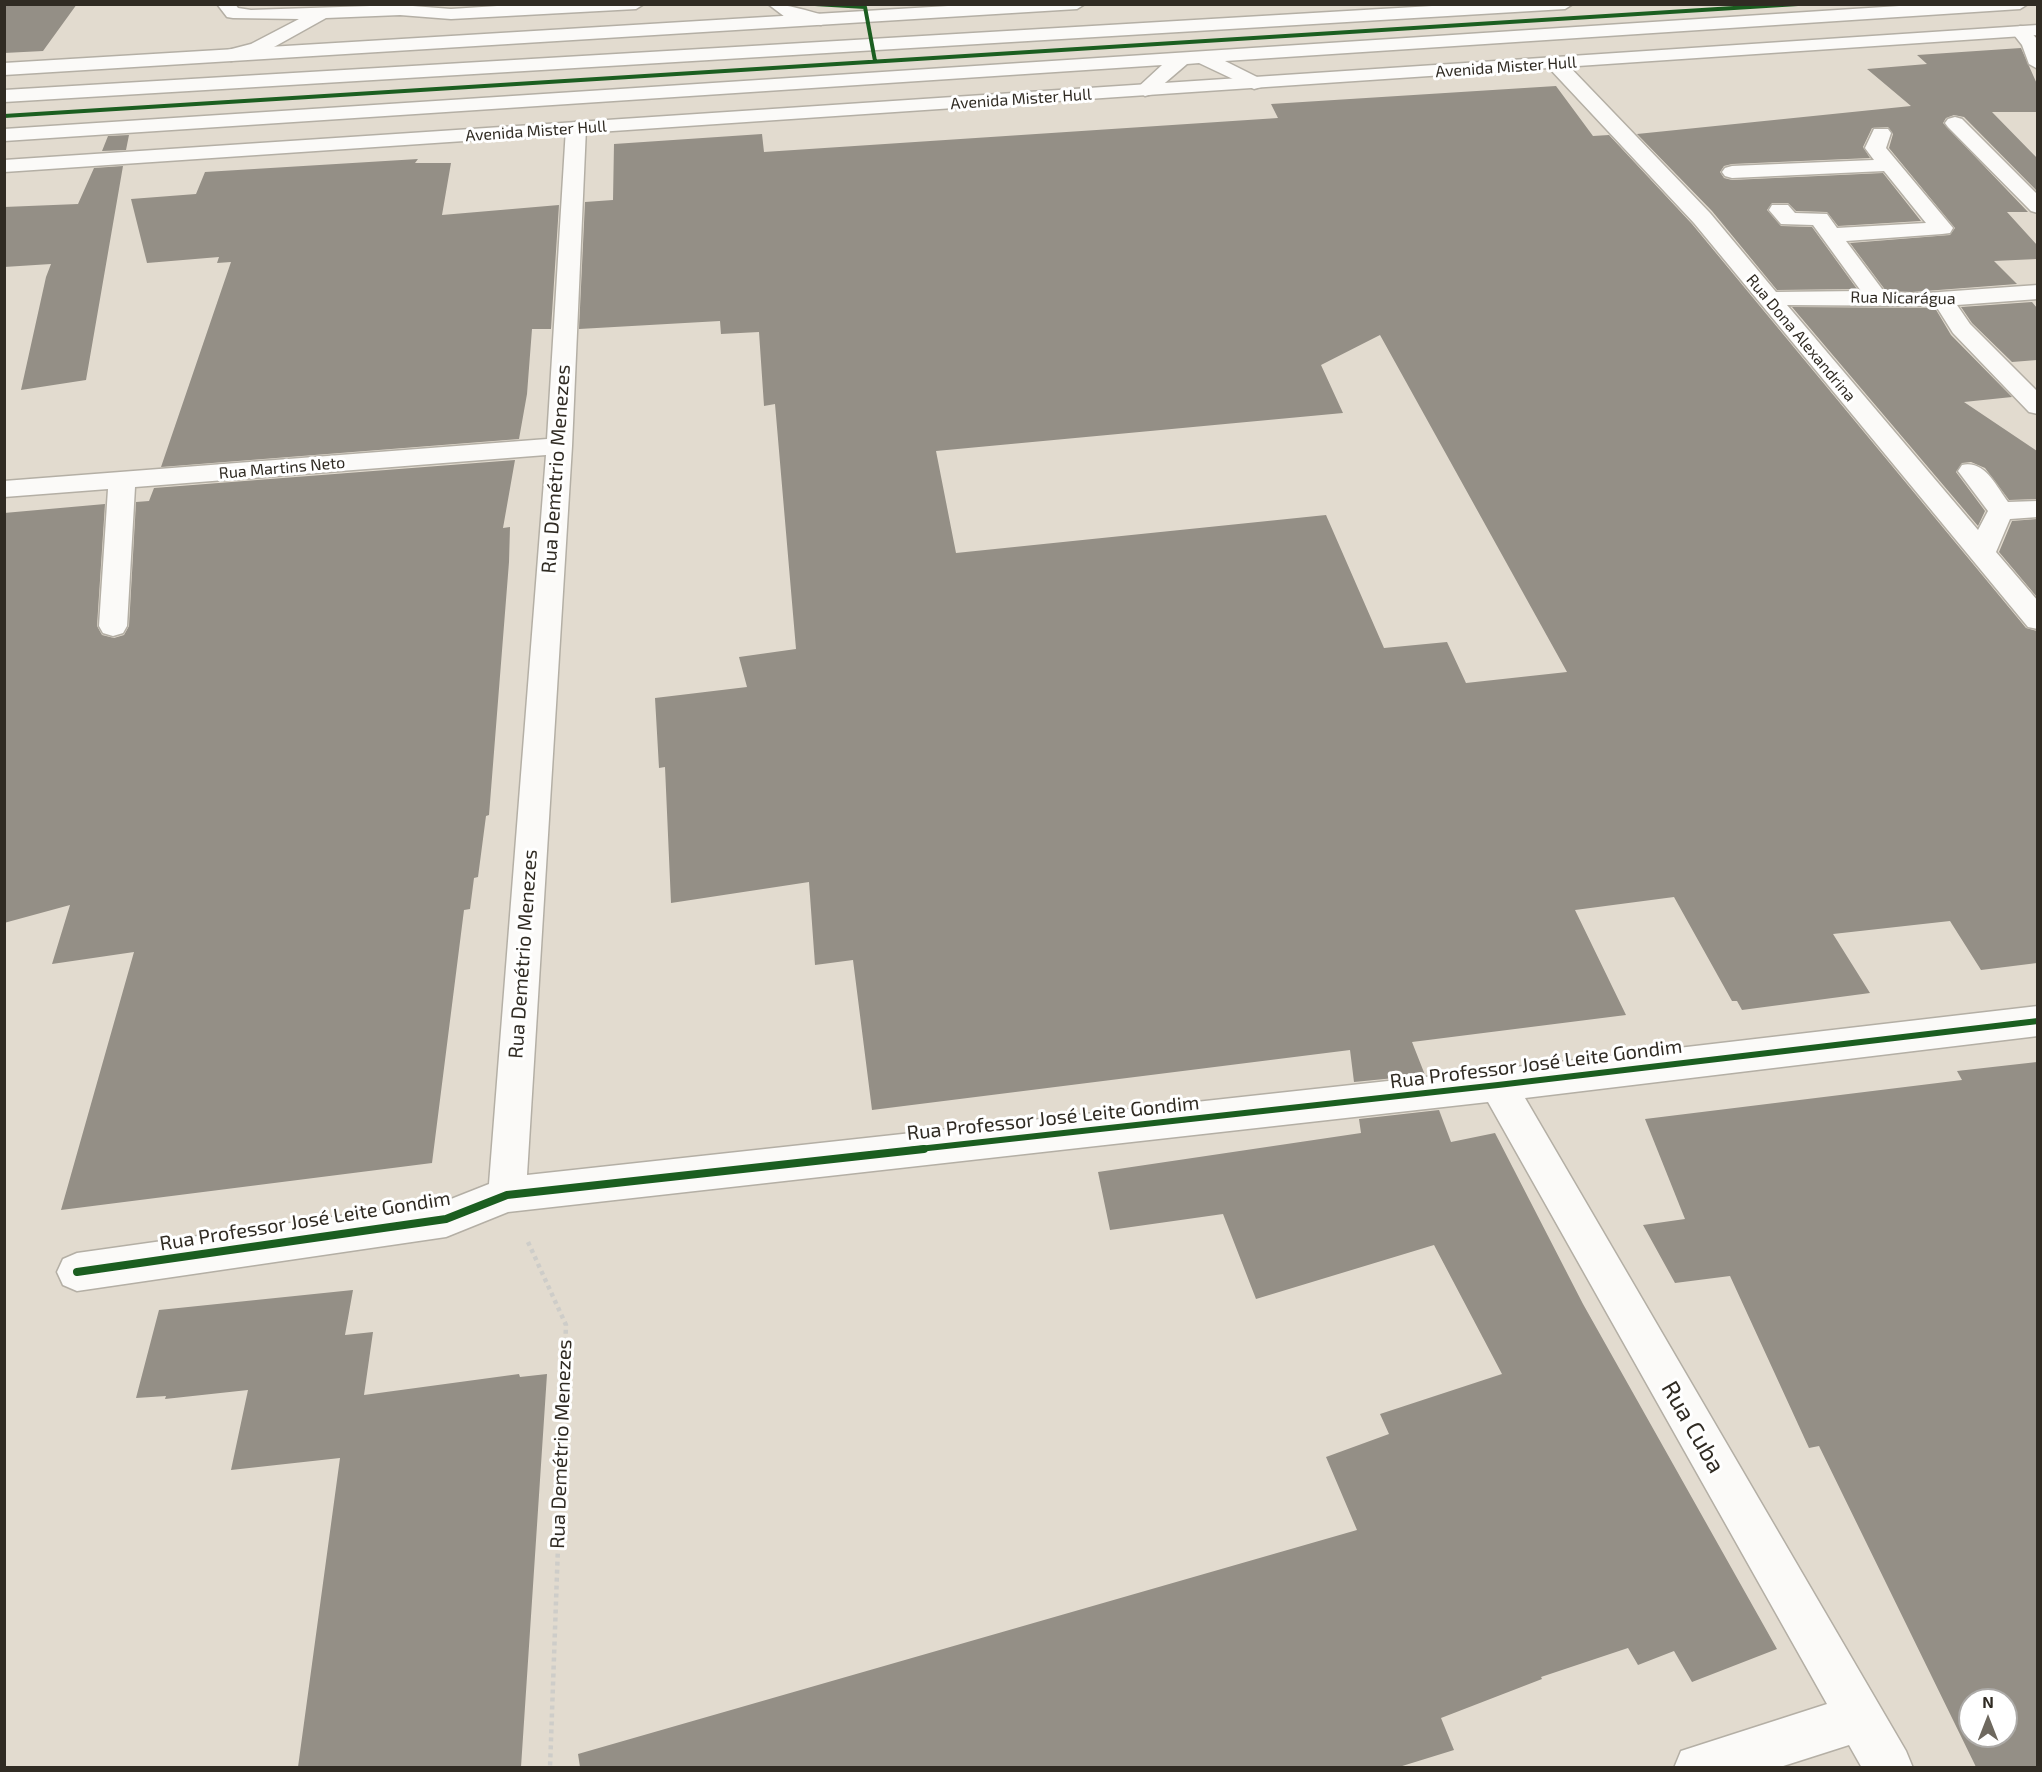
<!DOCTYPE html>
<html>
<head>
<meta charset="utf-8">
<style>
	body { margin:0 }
	#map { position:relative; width:2042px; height:1772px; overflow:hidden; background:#e2dbcf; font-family:"Exo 2",sans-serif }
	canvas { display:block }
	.frame { position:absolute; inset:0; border:6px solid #302b23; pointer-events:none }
	.north { position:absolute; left:1958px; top:1688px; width:60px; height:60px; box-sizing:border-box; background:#fff; border:2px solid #acaaa7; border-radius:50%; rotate:0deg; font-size:16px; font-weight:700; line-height:24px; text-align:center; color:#302b23 }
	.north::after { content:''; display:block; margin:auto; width:21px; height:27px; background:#6e695f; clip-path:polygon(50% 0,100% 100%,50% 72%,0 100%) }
</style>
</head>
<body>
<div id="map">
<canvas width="2042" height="1772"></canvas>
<div class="frame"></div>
<div class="north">N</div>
</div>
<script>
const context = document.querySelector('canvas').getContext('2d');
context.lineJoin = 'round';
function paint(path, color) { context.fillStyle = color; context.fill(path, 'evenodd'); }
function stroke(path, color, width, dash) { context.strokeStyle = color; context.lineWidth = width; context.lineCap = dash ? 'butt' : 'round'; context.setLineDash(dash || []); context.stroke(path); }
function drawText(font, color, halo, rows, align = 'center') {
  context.font = font + ' "Exo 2",sans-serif'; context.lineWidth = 6; context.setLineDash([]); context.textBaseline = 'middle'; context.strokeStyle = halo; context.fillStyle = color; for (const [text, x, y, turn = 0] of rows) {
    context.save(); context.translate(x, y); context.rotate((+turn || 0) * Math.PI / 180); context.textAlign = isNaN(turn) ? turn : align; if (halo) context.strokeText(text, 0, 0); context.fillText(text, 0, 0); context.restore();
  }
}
const building = new Path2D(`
	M 4,4 L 77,4 L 43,51 L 4,53 Z
	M 2021,48 L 2037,84 L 2037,112 L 1992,112 L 2037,158 L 2037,191 L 1964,117 L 1954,115 L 1946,118 L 1943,123 L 2028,212 L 2007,212 L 2037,245 L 2037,259 L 1994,261 L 2017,284 L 1912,292 L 1886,291 L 1850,243 L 1950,235 L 1955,228 L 1889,148 L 1893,134 L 1888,127 L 1872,128 L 1863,147 L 1870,158 L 1732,164 L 1724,166 L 1720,172 L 1724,178 L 1732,180 L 1883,173 L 1921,221 L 1838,226 L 1827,212 L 1796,211 L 1788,203 L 1772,203 L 1767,210 L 1781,226 L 1812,227 L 1857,289 L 1777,290 L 1712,211 L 1637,134 L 1911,106 L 1867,69 L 1927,64 L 1917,55 Z
	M 1556,86 L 1593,136 L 1609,135 L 1692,224 L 2026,628 L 2037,631 L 2037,963 L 1981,970 L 1950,921 L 1833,934 L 1870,993 L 1742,1010 L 1737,1001 L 1732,1001 L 1674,897 L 1575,910 L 1626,1015 L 1412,1042 L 1425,1075 L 1354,1082 L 1350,1050 L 872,1110 L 853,960 L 815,965 L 809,882 L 671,903 L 665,767 L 659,768 L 655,698 L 747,687 L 739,657 L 796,649 L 775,404 L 764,406 L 759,332 L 721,334 L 720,321 L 579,329 L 585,202 L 613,200 L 614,144 L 762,134 L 764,152 L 1278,118 L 1271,104 ZM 1380,335 L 1567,672 L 1466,683 L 1447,642 L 1384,648 L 1326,515 L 956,553 L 936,451 L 1343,413 L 1321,365 Z
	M 129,135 L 126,150 L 102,151 L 108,136 Z
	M 418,159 L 415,163 L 451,163 L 442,215 L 559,205 L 551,329 L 532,329 L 527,394 L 519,439 L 161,467 L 231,262 L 217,263 L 219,257 L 147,263 L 131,199 L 196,194 L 205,172 Z
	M 123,166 L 86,380 L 21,390 L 46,277 L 51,264 L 4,267 L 4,207 L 78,204 L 94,168 Z
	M 2032,302 L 2037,308 L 2037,360 L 2012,362 L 1972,323 L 1961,307 Z
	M 1792,307 L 1935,308 L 1951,335 L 2012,397 L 1964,402 L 2037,451 L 2037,499 L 2009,500 L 1985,468 L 1971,462 L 1962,463 L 1956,472 L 1985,511 L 1978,526 Z
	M 515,460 L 503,528 L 510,527 L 509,562 L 489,815 L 486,816 L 478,877 L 474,878 L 470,909 L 464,910 L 432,1163 L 61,1210 L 134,952 L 52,964 L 70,905 L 4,923 L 4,513 L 105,504 L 97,626 L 102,635 L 114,638 L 124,635 L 129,626 L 136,502 L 149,501 L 154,488 Z
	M 2037,519 L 2037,597 L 1999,552 L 2012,521 Z
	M 2037,1062 L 2037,1767 L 1976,1767 L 1819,1446 L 1809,1448 L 1730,1276 L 1675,1283 L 1643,1225 L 1685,1219 L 1645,1119 L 1962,1080 L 1957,1071 ZM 1970,1700 L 2006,1700 L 2006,1736 L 1970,1736 Z
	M 1439,1110 L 1451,1142 L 1495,1133 L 1583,1304 L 1777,1649 L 1692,1682 L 1674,1651 L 1638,1665 L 1628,1648 L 1541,1677 L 1542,1679 L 1441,1718 L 1454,1750 L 1399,1767 L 580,1767 L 578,1754 L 1357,1530 L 1326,1457 L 1389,1434 L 1380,1414 L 1502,1374 L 1434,1245 L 1256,1299 L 1223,1214 L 1110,1230 L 1098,1172 L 1361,1133 L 1359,1119 Z
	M 353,1290 L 345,1335 L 373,1332 L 364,1395 L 519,1374 L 520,1377 L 547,1374 L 521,1767 L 298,1767 L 340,1458 L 231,1470 L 248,1390 L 165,1399 L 166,1396 L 136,1398 L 159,1310 Z`);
const path = new Path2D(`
	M 528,1242 L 566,1325 L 550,1768`);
const minor = new Path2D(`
	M 217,4 L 235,4 L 238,8 L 251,10 L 400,5 L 451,9 L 528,4 L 644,4 L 636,9 L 451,19 L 400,15 L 326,18 L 265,52 L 231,61 L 222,55 L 224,51 L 251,44 L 299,19 L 233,18 L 227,17 Z
	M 768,4 C 789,4 807,11 827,16 L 830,20 L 821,25 L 785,17 Z
	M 2020,26 L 2026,27 L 2038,40 L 2038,69 L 2029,64 L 2022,45 L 2011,31 Z
	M 1556,58 L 1563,60 L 1710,213 L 1776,292 L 1861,291 L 1813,225 L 1781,224 L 1769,210 L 1772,205 L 1788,205 L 1795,213 L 1827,214 L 1837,228 L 1926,223 L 1884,171 L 1732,178 L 1725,176 L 1722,172 L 1725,168 L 1732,166 L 1874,160 L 1865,148 L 1874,129 L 1888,129 L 1891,133 L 1886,148 L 1953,228 L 1950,233 L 1942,234 L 1846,241 L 1885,293 L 1912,294 L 2038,285 L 2038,299 L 1957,305 L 1970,324 L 2038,392 L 2038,414 L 2029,412 L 1953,333 L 1936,306 L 1787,305 L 1978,530 L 1988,511 L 1958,471 L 1962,465 C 1985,460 1996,486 2008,502 L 2038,501 L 2038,517 L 2010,519 L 1996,552 L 2038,601 L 2038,629 L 2028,627 L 1694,223 L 1549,68 L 1547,64 L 1549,60 Z
	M 1955,117 L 1962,119 L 2038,195 L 2038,213 L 2031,211 L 1948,127 L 1945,123 L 1948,119 Z
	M 576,122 L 583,124 L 586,128 L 572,446 L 527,1175 L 1498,1069 L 2038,1006 L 2038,1036 L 1525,1098 L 1906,1751 L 1913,1768 L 1862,1768 L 1849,1745 L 1777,1768 L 1674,1768 L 1681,1751 L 1827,1704 L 1488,1102 L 508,1212 L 446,1237 L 77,1291 L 63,1285 L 57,1272 L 63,1259 L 77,1253 L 446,1201 L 489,1184 L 546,455 L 135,487 L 127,626 L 123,633 L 113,636 L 103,633 L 99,626 L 108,489 L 4,497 L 4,481 L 547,439 L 566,128 L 569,124 Z`);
const major = new Path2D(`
	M 981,4 L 1085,4 L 1077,9 L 4,75 L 4,63 Z
	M 2038,25 L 2038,35 L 4,172 L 4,160 Z`);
const highway = new Path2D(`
	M 1466,4 L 1573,4 L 1565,9 L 4,102 L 4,90 Z
	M 1930,4 L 2028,4 L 2020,9 L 1225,61 L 1261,79 L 1264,83 L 1261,87 L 1254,89 L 1199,63 L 1187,64 L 1152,94 L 1145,96 L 1135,90 L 1162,65 L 4,141 L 4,129 Z`);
const cyclewayFar2 = new Path2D(`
	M 815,4 L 865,7 L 875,61
	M 4,116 L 1798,4`);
const cyclewayFar1 = new Path2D(`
	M 910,1150 L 1498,1085 L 2038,1021`);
const cycleway = new Path2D(`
	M 77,1272 L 446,1219 L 507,1195 L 924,1149`);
const farStreetnames = [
	["Avenida Mister Hull",1506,67,-4],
	["Avenida Mister Hull",1021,99,-4],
	["Avenida Mister Hull",536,131,-4],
	["Rua Nicarágua",1903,298,1],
	["Rua Dona Alexandrina",1801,338,50],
	["Rua Martins Neto",282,468,-5]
];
const streetNames = [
	["Rua Demétrio Menezes",556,469,-86],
	["Rua Demétrio Menezes",523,954,-86],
	["Rua Professor José Leite Gondim",1536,1064,-7],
	["Rua Professor José Leite Gondim",1053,1118,-6],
	["Rua Professor José Leite Gondim",305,1221,-9],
	["Rua Demétrio Menezes",561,1444,-88]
];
const nearStreetnames = [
	["Rua Cuba",1693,1427,60]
];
paint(building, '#948f86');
stroke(minor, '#b4afa5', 3);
stroke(major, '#b4afa5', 3);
stroke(highway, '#b4afa5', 3);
stroke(path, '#cecdc9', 4.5, [4, 4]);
paint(minor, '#fbfaf8');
paint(major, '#fbfaf8');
paint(highway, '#fbfaf8');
stroke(cyclewayFar2, '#1b5e20', 4);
stroke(cyclewayFar1, '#1b5e20', 6);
stroke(cycleway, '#1b5e20', 8);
drawText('16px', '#302b23', '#fff', farStreetnames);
drawText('20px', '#302b23', '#fff', streetNames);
drawText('24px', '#302b23', '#fff', nearStreetnames);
</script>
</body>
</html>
